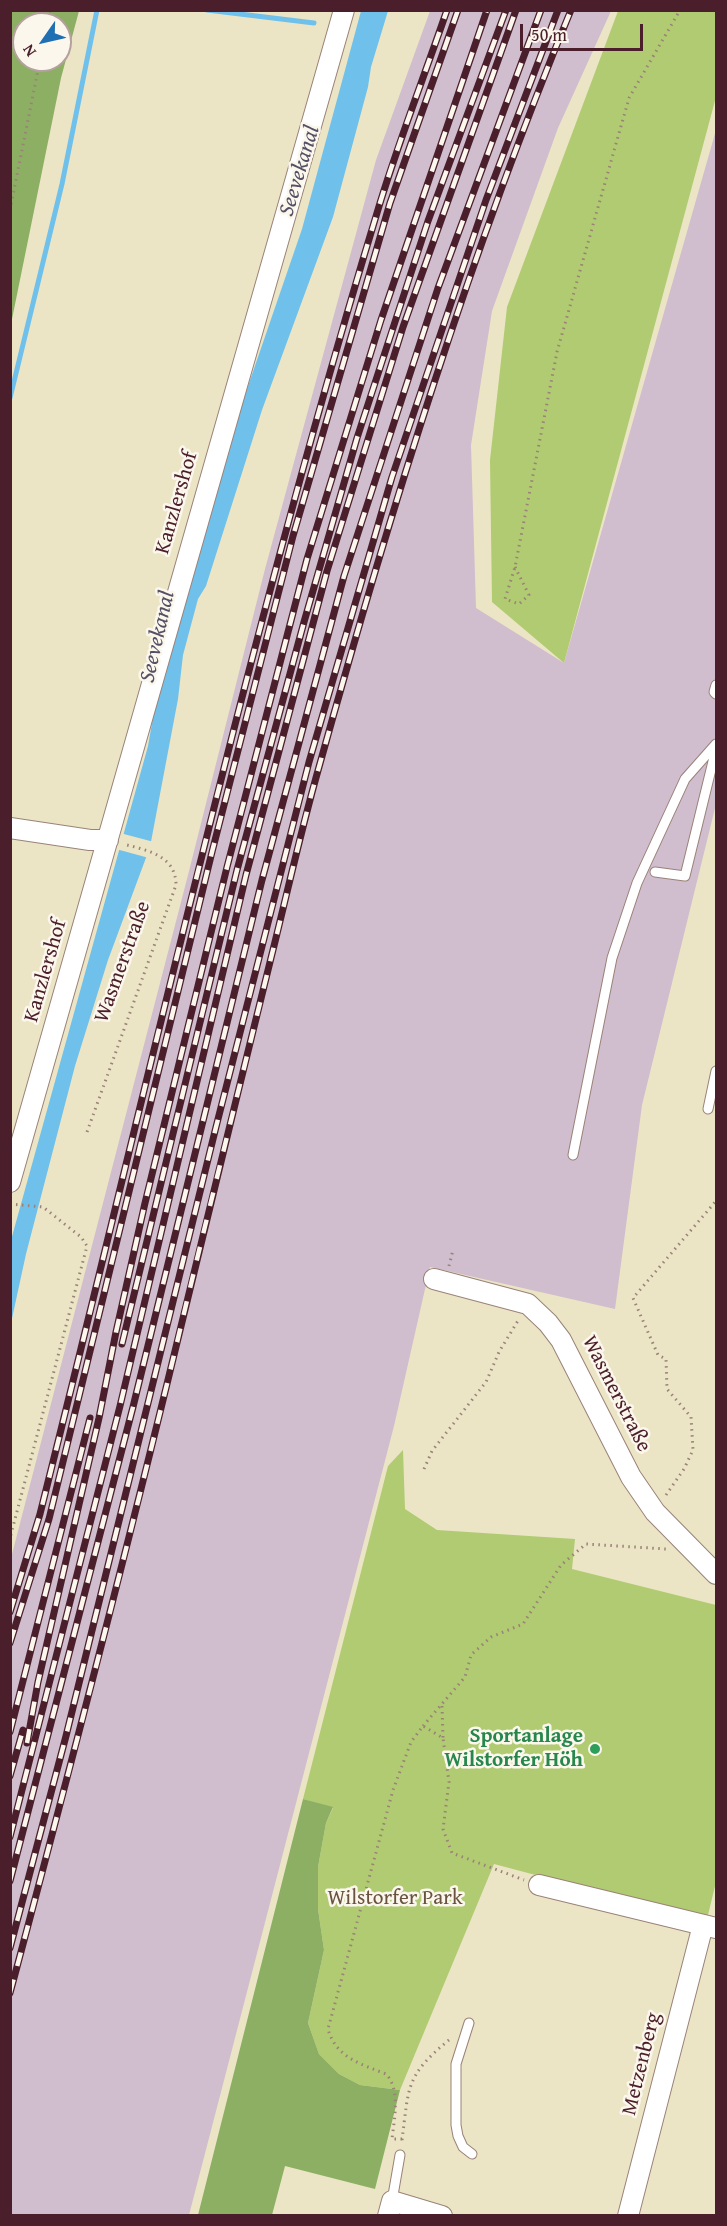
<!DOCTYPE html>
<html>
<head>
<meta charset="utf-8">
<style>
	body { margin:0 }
	#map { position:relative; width:727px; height:2226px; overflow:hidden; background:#ebe5c6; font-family:"Gentium Book Plus",serif }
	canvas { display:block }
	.frame { position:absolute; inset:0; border:12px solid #4a1f2b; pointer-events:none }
	.north { position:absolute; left:12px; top:12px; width:60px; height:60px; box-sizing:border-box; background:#fbf7ec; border:2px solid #b4a19f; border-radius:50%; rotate:236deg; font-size:16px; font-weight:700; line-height:24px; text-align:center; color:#4a1f2b }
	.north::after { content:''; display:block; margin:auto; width:21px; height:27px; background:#1f6fb2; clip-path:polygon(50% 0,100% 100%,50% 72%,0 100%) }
	.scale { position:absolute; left:520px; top:24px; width:123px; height:27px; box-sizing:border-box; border:3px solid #4a1f2b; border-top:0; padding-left:8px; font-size:18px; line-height:21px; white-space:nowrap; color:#4a1f2b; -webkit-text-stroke:4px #fbf7ec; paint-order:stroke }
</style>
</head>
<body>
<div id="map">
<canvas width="727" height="2226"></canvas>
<div class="frame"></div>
<div class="north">N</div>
<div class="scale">50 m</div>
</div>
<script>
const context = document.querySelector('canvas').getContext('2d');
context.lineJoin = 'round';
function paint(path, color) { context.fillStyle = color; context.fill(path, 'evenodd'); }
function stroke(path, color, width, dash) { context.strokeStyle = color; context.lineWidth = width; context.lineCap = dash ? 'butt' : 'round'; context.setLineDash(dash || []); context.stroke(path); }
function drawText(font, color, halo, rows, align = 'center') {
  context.font = font + ' "Gentium Book Plus",serif'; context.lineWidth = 5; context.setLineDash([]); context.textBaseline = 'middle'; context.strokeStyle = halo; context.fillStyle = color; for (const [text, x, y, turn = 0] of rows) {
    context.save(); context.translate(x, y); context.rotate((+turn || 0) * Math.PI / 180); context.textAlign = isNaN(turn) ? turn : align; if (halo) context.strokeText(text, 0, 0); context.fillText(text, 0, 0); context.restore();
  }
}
const industrial = new Path2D(`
	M 430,11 L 611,11 L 558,128 L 492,311 L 471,445 L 476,608 L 564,663 L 716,130 L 716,804 L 642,1105 L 615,1309 L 430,1267 L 394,1426 L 189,2215 L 11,2216 L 11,1558 L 188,875 L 265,569 L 376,160 Z`);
const green = new Path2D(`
	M 618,11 L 716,11 L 716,97 L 564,663 L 492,602 L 490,460 L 507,307 Z
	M 403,1450 L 405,1509 L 437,1530 L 575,1539 L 572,1569 L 716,1605 L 716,1882 L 708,1915 L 698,1918 L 494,1864 L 400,2090 L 360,2085 L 339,2074 L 319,2054 L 308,2023 L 324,1950 L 318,1909 L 318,1867 L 326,1823 L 333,1808 L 303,1799 L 388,1466 Z`);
const forest = new Path2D(`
	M 11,10 L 79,11 L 61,78 L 11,324 ZM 24,24 L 60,24 L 60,60 L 24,60 Z
	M 303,1799 L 333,1807 L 326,1823 L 318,1867 L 318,1909 L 324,1950 L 308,2023 L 319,2054 L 339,2074 L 360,2085 L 400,2090 L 375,2189 L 285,2166 L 272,2215 L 198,2215 Z`);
const water = new Path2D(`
	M 361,11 L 388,11 L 371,67 L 368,87 L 333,217 L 262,410 L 206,586 L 198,599 L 183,655 L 178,699 L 150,847 L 108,960 L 75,1066 L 26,1254 L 11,1323 L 11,1240 L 148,746 L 159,683 L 192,549 L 302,229 Z`);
const pier = new Path2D(`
	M 120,833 L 154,842 L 149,858 L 116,849 Z`);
const stream = new Path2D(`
	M 207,10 L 314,23
	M 10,398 L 62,184 L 97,10`);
const path = new Path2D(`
	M 47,24 L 50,10
	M 10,210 L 40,60
	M 515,567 L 529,595 L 519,604 L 505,599 L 515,567 L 557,352 L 629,98 L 680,10
	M 87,1132 L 176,885 C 176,855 146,850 123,844
	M 10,1204 L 43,1207 L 81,1237 L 87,1246 L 10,1538
	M 449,1266 L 453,1250
	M 424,1469 L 432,1451 L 486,1382 L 499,1352 L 519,1319
	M 666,1495 L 684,1469 L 693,1450 L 691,1417 L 667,1389 L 666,1359 L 658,1355 L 633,1298 L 716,1201
	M 442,1706 L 443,1738
	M 423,1726 L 465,1677 L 471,1655 L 491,1637 L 523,1624 L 561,1565 L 586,1544 L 666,1549
	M 402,2139 L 392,2139 C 394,2120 401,2090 386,2074 C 361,2064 336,2058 328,2029 L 393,1790 L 411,1742 L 423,1726 L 443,1738 L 449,1782 L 443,1829 L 452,1853 L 524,1880
	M 402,2140 C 409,2087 405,2076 449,2040`);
const lane = new Path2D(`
	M 716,685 L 714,692 L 716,694
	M 655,872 L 685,876 L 716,749
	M 708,1109 L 716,1071
	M 573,1155 L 612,958 L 637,883 L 685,779 L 716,744
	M 469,2023 L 456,2064 L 456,2125 L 458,2136 L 463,2147 L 472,2154
	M 392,2201 L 400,2155`);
const street = new Path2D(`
	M 10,828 L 90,840 L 108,840
	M 10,1182 L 344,10
	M 434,1279 L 528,1304 L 548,1323 L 561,1340 L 631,1477 L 655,1512 L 716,1574
	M 539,1885 L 716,1928
	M 388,2216 L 392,2201 L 442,2216
	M 628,2216 L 703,1925`);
const rail = new Path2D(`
	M 122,1344 L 237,870 L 304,622 L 357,438 L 428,221 L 506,10
	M 10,1612 L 40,1514 C 150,1076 248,635 380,203 C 400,138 425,74 447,10
	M 10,1643 L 49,1519 L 212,852 L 293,536 L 390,203 L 458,10
	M 10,1732 L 90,1418
	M 27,1743 L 38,1682 L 99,1418 L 116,1332 L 145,1203 L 227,867 L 307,559 L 381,320 L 487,10
	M 10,1776 L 23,1730
	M 10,1837 L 120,1406 L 246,875 L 327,571 L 403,327 L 516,10
	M 10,1881 L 133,1407 L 262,880 L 344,576 L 438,288 L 541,10
	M 10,1948 L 66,1736 L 216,1127 L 309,762 L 392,477 L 486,200 L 558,10
	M 10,1993 C 67,1780 123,1566 175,1351 C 206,1220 239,1089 271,958 C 287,894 301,830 319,767 C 390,511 469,257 571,10`);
const markers = [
	[595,1749,6,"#2e9e5b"]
];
const streetNames = [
	["Kanzlershof",177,503,-74],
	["Wasmerstraße",123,962,-70],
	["Kanzlershof",46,971,-74],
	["Wasmerstraße",616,1394,63],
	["Metzenberg",642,2064,-76]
];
const leisureNames = [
	["Sportanlage",583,1737],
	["Wilstorfer Höh",583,1761]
];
const parkNames = [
	["Wilstorfer Park",395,1899]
];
const waterNames = [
	["Seevekanal",300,171,-73],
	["Seevekanal",158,637,-77]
];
paint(industrial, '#d0bdce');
paint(green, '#b0cb71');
paint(forest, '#8caf63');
paint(water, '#6fc1eb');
paint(pier, '#ebe5c6');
stroke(stream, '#6fc1eb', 5);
stroke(lane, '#9a8278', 11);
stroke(street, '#9a8278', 22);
stroke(path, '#9a8278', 3, [1.5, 4.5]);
stroke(lane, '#fff', 9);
stroke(street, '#fff', 20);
stroke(rail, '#4a1f2b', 7);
stroke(rail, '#fbf7ec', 4.5, [14]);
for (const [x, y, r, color] of markers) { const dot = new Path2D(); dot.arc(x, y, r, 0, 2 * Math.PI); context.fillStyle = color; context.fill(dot); stroke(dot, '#fbf7ec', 2); }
drawText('21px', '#4a1f2b', '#fbf7ec', streetNames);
drawText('bold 21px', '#27864d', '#fbf7ec', leisureNames, 'right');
drawText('21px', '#695340', '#fbf7ec', parkNames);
drawText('italic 22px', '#555065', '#fbf7ec', waterNames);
</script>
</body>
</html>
